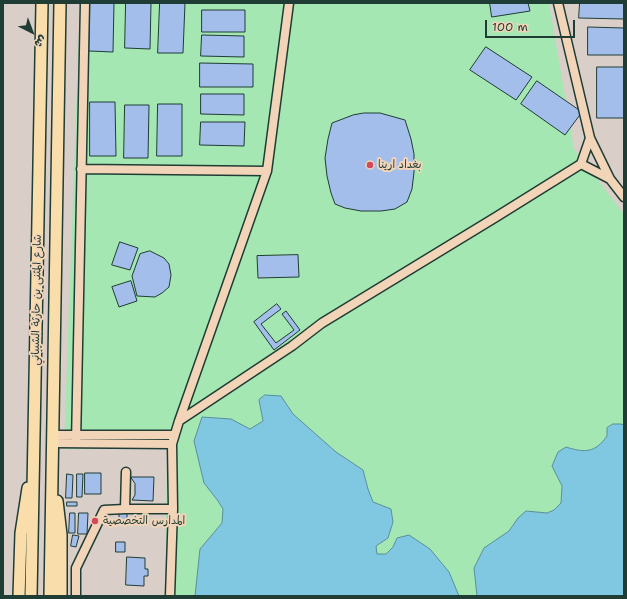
<!DOCTYPE html>
<html>
<head>
<meta charset="utf-8">
<style>
	body { margin:0 }
	#map { position:relative; width:627px; height:599px; overflow:hidden; background:#dacec8; font-family:"Shantell Sans","Playpen Sans Arabic",sans-serif }
	canvas { display:block }
	.frame { position:absolute; inset:0; border:4px solid #1f3d34; pointer-events:none }
	.north { position:absolute; left:12px; top:12px; width:40px; height:40px; -webkit-text-stroke:3px #f2d5b9; paint-order:stroke; rotate:138deg; font-size:11px; font-weight:700; line-height:16px; text-align:center; color:#1f3d34 }
	.north::after { content:''; display:block; margin:auto; width:14px; height:18px; background:#1f3d34; clip-path:polygon(50% 0,100% 100%,50% 72%,0 100%) }
	.scale { position:absolute; left:485px; top:20px; width:90px; height:18px; box-sizing:border-box; border:2px solid #1f3d34; border-top:0; padding-left:5px; font-size:12px; line-height:14px; white-space:nowrap; color:#1f3d34; -webkit-text-stroke:3px #f2d5b9; paint-order:stroke }
</style>
</head>
<body>
<div id="map">
<canvas width="627" height="599"></canvas>
<div class="frame"></div>
<div class="north">ش</div>
<div class="scale">100 m</div>
</div>
<script>
const context = document.querySelector('canvas').getContext('2d');
context.lineJoin = 'round';
function paint(path, color) { context.fillStyle = color; context.fill(path, 'evenodd'); }
function stroke(path, color, width, dash) { context.strokeStyle = color; context.lineWidth = width; context.lineCap = dash ? 'butt' : 'round'; context.setLineDash(dash || []); context.stroke(path); }
function drawText(font, color, halo, rows, align = 'center') {
  context.font = font + ' "Shantell Sans","Playpen Sans Arabic",sans-serif'; context.lineWidth = 4; context.setLineDash([]); context.textBaseline = 'middle'; context.strokeStyle = halo; context.fillStyle = color; for (const [text, x, y, turn = 0] of rows) {
    context.save(); context.translate(x, y); context.rotate((+turn || 0) * Math.PI / 180); context.textAlign = isNaN(turn) ? turn : align; if (halo) context.strokeText(text, 0, 0); context.fillText(text, 0, 0); context.restore();
  }
}
const green = new Path2D(`
	M 80,3 L 549,3 L 574,149 L 624,214 L 624,596 L 165,596 L 167,447 L 64,449 Z`);
const water = new Path2D(`
	M 265,395 L 281,396 L 293,414 L 336,452 L 363,470 L 368,489 L 373,502 L 391,509 L 393,522 L 388,538 L 376,546 L 377,554 L 386,554 L 393,547 L 397,538 L 409,535 L 430,549 L 449,572 L 459,596 L 195,596 L 200,549 L 222,523 L 223,509 L 218,501 L 204,483 L 194,441 L 202,417 L 231,419 L 250,429 L 263,421 L 259,400 Z
	M 613,424 L 621,424 L 624,425 L 624,596 L 477,596 L 474,568 L 484,548 L 509,531 L 518,518 L 526,511 L 547,513 L 554,510 L 561,503 L 562,486 L 552,466 L 558,452 L 566,447 C 585,453 595,453 607,436 L 607,428 Z`);
const building = new Path2D(`
	M 90,3 L 114,3 L 113,52 L 89,51 Z
	M 126,3 L 151,3 L 150,49 L 125,48 Z
	M 160,3 L 185,3 L 183,53 L 158,53 Z
	M 490,3 L 528,3 L 530,11 L 492,17 Z
	M 580,3 L 624,3 L 624,19 L 579,18 Z
	M 202,10 L 245,10 L 245,32 L 202,32 Z
	M 588,27 L 624,28 L 624,55 L 588,55 Z
	M 202,35 L 244,36 L 244,57 L 201,56 Z
	M 486,47 L 532,77 L 516,100 L 470,70 Z
	M 200,63 L 253,64 L 253,87 L 200,87 Z
	M 597,67 L 624,67 L 624,118 L 597,118 Z
	M 537,81 L 582,112 L 565,135 L 521,104 Z
	M 201,94 L 244,94 L 244,115 L 201,114 Z
	M 90,102 L 115,102 L 116,156 L 90,156 Z
	M 158,104 L 182,104 L 182,156 L 157,156 Z
	M 125,105 L 149,105 L 148,158 L 124,158 Z
	M 364,113 L 380,113 L 405,120 L 411,139 L 414,154 L 414,172 L 412,189 L 407,202 L 395,209 L 381,211 L 361,211 L 345,208 L 335,204 L 331,193 L 327,176 L 325,158 L 328,139 L 332,123 L 353,115 Z
	M 201,122 L 245,122 L 244,146 L 200,145 Z
	M 120,242 L 138,248 L 130,270 L 112,265 Z
	M 150,251 L 164,258 L 169,264 L 171,275 L 169,287 L 162,293 L 155,297 L 137,296 L 132,276 L 140,254 Z
	M 298,255 L 299,277 L 258,278 L 257,256 Z
	M 131,281 L 137,301 L 119,307 L 112,287 Z
	M 277,304 L 281,309 L 261,324 L 276,343 L 294,330 L 282,314 L 286,311 L 300,330 L 274,350 L 254,322 Z
	M 85,473 L 101,473 L 101,494 L 85,494 Z
	M 67,474 L 73,475 L 72,498 L 66,498 Z
	M 77,474 L 83,474 L 82,497 L 77,497 Z
	M 131,477 L 154,477 L 153,501 L 132,500 L 135,495 L 135,484 Z
	M 67,502 L 77,502 L 77,506 L 67,506 Z
	M 127,512 L 127,520 L 119,520 L 119,513 Z
	M 70,513 L 75,513 L 75,533 L 69,533 Z
	M 79,513 L 88,513 L 87,534 L 78,534 Z
	M 73,535 L 79,536 L 76,547 L 71,546 Z
	M 116,542 L 125,542 L 125,552 L 116,552 Z
	M 127,557 L 145,558 L 145,569 L 148,569 L 148,576 L 144,576 L 144,586 L 126,585 Z`);
const minor = new Path2D(`
	M 558,3 L 590,138 L 610,179 L 624,197
	M 581,164 L 610,179
	M 81,169 L 267,171
	M 179,421 L 267,171 L 289,3
	M 53,435 L 174,435
	M 53,443 L 172,444
	M 76,443 L 85,3
	M 125,509 L 173,509
	M 76,596 L 76,568 L 104,510 L 125,509 L 126,472
	M 170,596 L 173,509 L 172,444 L 179,421 L 292,346 L 322,323 L 496,217 L 581,164 L 590,138`);
const major = new Path2D(`
	M 57,501 L 61,535 L 61,596
	M 19,596 L 21,533 L 28,488
	M 31,596 L 42,3
	M 50,596 L 60,3`);
const markers = [
	[370,165,4,"#d1495b"],
	[95,521,4,"#d1495b"]
];
const poiNames = [
	["بغداد ارينا",378,165],
	["المدارس التخصصية",103,521]
];
const streetNames = [
	["شارع المثنى بن حارثة الشيباني",37,300,-89]
];
paint(green, '#a4e7b2');
paint(water, '#80c7e1');
stroke(water, '#59909c', 1);
paint(building, '#a3beea');
stroke(building, '#1f3d34', 1);
stroke(minor, '#1f3d34', 11);
stroke(major, '#1f3d34', 14);
stroke(minor, '#f2d5b9', 8);
stroke(major, '#f9deab', 11);
for (const [x, y, r, color] of markers) { const dot = new Path2D(); dot.arc(x, y, r, 0, 2 * Math.PI); context.fillStyle = color; context.fill(dot); stroke(dot, '#f2d5b9', 1.5); }
drawText('11px', '#1f3d34', '#f2d5b9', poiNames, 'left');
drawText('11px', '#1f3d34', '#f2d5b9', streetNames);
</script>
</body>
</html>
